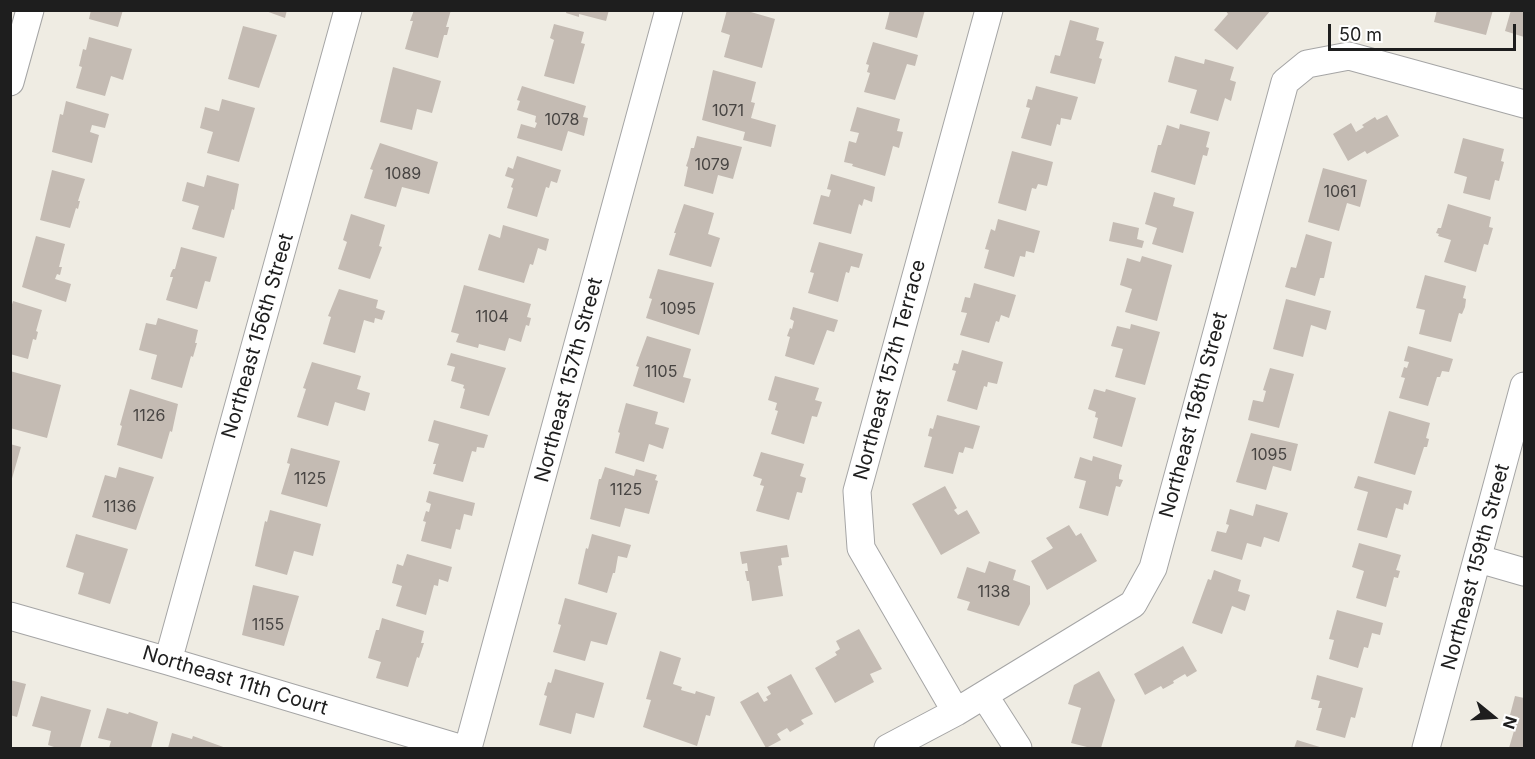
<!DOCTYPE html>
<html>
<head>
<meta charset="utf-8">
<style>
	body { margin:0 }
	#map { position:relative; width:1535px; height:759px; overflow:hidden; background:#efece3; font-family:Inter,sans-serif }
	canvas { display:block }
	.frame { position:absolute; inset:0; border:12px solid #1e1e1e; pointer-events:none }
	.north { position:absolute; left:1463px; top:687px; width:60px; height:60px; -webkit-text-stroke:4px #fff; paint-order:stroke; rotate:108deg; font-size:16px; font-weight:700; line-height:24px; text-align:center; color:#1e1e1e }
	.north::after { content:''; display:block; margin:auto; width:21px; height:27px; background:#1e1e1e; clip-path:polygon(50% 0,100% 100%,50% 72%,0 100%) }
	.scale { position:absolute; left:1328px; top:24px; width:188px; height:27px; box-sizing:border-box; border:3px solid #1e1e1e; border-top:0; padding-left:8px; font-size:18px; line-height:21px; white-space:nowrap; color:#1e1e1e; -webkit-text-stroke:4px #fff; paint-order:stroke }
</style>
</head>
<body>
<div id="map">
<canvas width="1535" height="759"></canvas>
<div class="frame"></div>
<div class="north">N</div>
<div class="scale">50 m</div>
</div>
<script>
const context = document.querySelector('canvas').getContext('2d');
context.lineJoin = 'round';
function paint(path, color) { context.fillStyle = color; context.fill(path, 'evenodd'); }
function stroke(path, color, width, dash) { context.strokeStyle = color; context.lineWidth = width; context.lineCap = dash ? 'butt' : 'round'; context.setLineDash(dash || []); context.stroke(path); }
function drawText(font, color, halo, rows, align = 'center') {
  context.font = font + ' Inter,sans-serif'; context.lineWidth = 6; context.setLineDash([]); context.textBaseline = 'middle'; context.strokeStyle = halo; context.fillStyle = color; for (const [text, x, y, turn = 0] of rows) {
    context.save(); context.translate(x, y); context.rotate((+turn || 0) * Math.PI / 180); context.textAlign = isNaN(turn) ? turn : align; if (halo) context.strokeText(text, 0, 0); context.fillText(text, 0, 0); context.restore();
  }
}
const building = new Path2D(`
	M 91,10 L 123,10 L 118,27 L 89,19 Z
	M 263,10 L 287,10 L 285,18 Z
	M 414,10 L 451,10 L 446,27 L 449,27 L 447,35 L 444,35 L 438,58 L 405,49 L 413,21 L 410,21 Z
	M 567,10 L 609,10 L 606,21 L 579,14 L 579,17 L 566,13 Z
	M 727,10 L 744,10 L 775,19 L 762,68 L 724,57 L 730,35 L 721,32 Z
	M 890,10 L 925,10 L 917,38 L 885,29 Z
	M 1225,10 L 1271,10 L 1237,50 L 1214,30 L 1228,14 Z
	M 1437,10 L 1493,10 L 1486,35 L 1434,22 Z
	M 1511,10 L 1524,10 L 1524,37 L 1505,31 Z
	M 1070,20 L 1099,28 L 1096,40 L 1104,42 L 1099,58 L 1102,59 L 1095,84 L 1050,73 L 1055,55 L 1060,56 Z
	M 554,24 L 584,32 L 581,43 L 585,44 L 574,84 L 544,76 L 554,40 L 550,38 Z
	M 243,26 L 277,35 L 259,88 L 228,79 Z
	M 89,37 L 132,49 L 123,80 L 111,76 L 105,96 L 76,88 L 82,67 L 79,66 L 83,49 L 86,50 Z
	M 873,42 L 918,55 L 915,66 L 907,64 L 895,100 L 864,92 L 870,73 L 867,72 L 869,65 L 866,64 Z
	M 1175,56 L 1204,64 L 1205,59 L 1234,67 L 1230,80 L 1236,82 L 1231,101 L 1225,98 L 1218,121 L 1190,113 L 1197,90 L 1168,82 Z
	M 393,67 L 441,81 L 432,113 L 417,109 L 412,130 L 380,122 Z
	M 713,70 L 756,82 L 751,102 L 755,103 L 751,118 L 776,125 L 771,147 L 743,140 L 745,132 L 702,120 Z
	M 522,86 L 586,106 L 583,117 L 588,118 L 584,136 L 568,131 L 562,151 L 517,138 L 521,124 L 535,128 L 537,123 L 535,122 L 536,116 L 517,110 L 520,101 L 517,100 Z
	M 1036,86 L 1078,97 L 1071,120 L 1061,118 L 1060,125 L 1057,124 L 1051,146 L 1021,138 L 1030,108 L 1026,107 L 1028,99 L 1032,100 Z
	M 222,99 L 255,108 L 239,162 L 207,153 L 213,132 L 200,128 L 205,107 L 219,111 Z
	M 66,101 L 109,114 L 105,128 L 92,125 L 90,132 L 99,135 L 92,163 L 52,152 L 60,114 L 63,115 Z
	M 857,107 L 900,119 L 897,131 L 903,132 L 899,148 L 893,146 L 885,176 L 852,166 L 853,164 L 844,162 L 849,141 L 856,143 L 859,133 L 850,131 Z
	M 1387,115 L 1399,136 L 1367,154 L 1365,151 L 1348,161 L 1333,134 L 1351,123 L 1356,132 L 1364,127 L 1362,125 L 1375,117 L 1377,120 Z
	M 1180,124 L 1210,132 L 1206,147 L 1209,148 L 1207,156 L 1203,155 L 1195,185 L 1151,172 L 1158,145 L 1161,145 L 1167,125 L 1179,129 Z
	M 697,136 L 742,147 L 733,179 L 718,175 L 713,194 L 684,186 L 688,167 L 686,166 L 689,157 L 691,148 L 694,148 Z
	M 1463,138 L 1504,149 L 1501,161 L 1504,162 L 1499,181 L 1495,180 L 1490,200 L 1463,193 L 1467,177 L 1454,173 Z
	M 380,143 L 438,162 L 429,194 L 402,187 L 396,207 L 364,198 L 373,170 L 370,169 Z
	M 1012,151 L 1053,162 L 1047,186 L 1038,184 L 1036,189 L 1032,188 L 1026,211 L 998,203 Z
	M 517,156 L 561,170 L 557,183 L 551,181 L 549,188 L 546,187 L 537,217 L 507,208 L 513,188 L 511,187 L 514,179 L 505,176 L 508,167 L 513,169 Z
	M 1323,168 L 1367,180 L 1360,207 L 1347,203 L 1339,231 L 1308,222 Z
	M 52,170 L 85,179 L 78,201 L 80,201 L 78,209 L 76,208 L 70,228 L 40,220 Z
	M 831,174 L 875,187 L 872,202 L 864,199 L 862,206 L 859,204 L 851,234 L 813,224 L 821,195 L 829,197 L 831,190 L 827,189 Z
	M 207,175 L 239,184 L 234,210 L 232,209 L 224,238 L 192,229 L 199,206 L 182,201 L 187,182 L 204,187 Z
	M 1154,192 L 1175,198 L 1173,206 L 1194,212 L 1183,253 L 1152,244 L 1157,228 L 1145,224 Z
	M 684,204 L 714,213 L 708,234 L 720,238 L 711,267 L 669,255 L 676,233 L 674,233 Z
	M 1448,204 L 1491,217 L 1489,227 L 1493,228 L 1488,245 L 1484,244 L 1476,272 L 1444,262 L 1451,240 L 1438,236 L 1439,234 L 1436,233 L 1438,228 L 1441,228 Z
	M 351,214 L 385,225 L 379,246 L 382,247 L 370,279 L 338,269 L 347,242 L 343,240 Z
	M 998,219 L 1040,231 L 1034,253 L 1026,251 L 1025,257 L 1020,256 L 1014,277 L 984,268 L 989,250 L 985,249 L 991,229 L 995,231 Z
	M 1113,222 L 1139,228 L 1137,239 L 1144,241 L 1142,248 L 1109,241 Z
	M 503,225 L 549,239 L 546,251 L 538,248 L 533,265 L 530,264 L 524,283 L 478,270 L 489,234 L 500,238 Z
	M 1306,234 L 1332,242 L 1324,278 L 1320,278 L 1315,296 L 1285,287 L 1291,267 L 1296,268 Z
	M 36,236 L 65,244 L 59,267 L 62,267 L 60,275 L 57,274 L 55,279 L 71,284 L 66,302 L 22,287 Z
	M 819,242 L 863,254 L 859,268 L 851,266 L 849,273 L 846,272 L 838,302 L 808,293 L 814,273 L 810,272 Z
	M 181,247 L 217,257 L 210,282 L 205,281 L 197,309 L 166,300 L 173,277 L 170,277 L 171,273 L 173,269 L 175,269 Z
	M 1142,256 L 1172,265 L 1157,321 L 1125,312 L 1132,289 L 1120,285 L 1127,258 L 1140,262 Z
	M 658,269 L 714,283 L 699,335 L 646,318 L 652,299 L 649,298 Z
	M 1425,275 L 1466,286 L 1463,298 L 1466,299 L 1465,307 L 1462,314 L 1459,313 L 1451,342 L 1419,334 L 1425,310 L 1416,308 Z
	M 974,283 L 1016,295 L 1009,318 L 1001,315 L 999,322 L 996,321 L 989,343 L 960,335 L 967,313 L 961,312 L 965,297 L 970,298 Z
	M 464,285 L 531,304 L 527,317 L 531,318 L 529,326 L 526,325 L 521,342 L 509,338 L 505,351 L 479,344 L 478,348 L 456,342 L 459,334 L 451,332 Z
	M 339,289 L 378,300 L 376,308 L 385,311 L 382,320 L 375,318 L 374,323 L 364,320 L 355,353 L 323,344 L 331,317 L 328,316 Z
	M 1286,299 L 1331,311 L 1326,330 L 1311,325 L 1303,357 L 1273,349 Z
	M 13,301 L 42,310 L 36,331 L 38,332 L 36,340 L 33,339 L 28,359 L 10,354 L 10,311 Z
	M 793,307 L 838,320 L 834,332 L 827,330 L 814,365 L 785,356 L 790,337 L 787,336 L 790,328 L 792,329 L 794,321 L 790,319 Z
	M 158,318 L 198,330 L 195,343 L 197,343 L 193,357 L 191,356 L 182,388 L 151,379 L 157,355 L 139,350 L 146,323 L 156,325 Z
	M 1131,324 L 1160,332 L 1145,385 L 1115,377 L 1123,349 L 1111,346 L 1117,326 L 1130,329 Z
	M 647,336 L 691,349 L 683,377 L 691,379 L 684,403 L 633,386 L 639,367 L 636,366 Z
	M 1408,346 L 1453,359 L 1449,372 L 1442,371 L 1440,377 L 1437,377 L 1428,406 L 1399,398 L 1405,378 L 1401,377 L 1404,367 L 1407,368 L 1409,362 L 1404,361 Z
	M 962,350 L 1003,362 L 997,384 L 988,382 L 987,387 L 984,386 L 977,410 L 947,401 L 956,371 L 952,370 L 954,363 L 958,364 Z
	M 451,353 L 506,368 L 489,416 L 460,408 L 465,389 L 463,388 L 464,385 L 451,381 L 455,367 L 447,365 Z
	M 312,362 L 361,376 L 357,389 L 370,393 L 365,411 L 335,402 L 328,426 L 297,417 L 306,389 L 303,388 Z
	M 1270,368 L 1294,374 L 1279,428 L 1248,420 L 1253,400 L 1263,402 L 1266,391 L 1263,390 Z
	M 10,371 L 61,385 L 47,438 L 10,428 Z
	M 775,376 L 819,388 L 815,400 L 822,402 L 817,417 L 812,416 L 804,444 L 771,434 L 778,411 L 775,410 L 777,403 L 768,400 Z
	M 130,389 L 178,404 L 172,432 L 170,431 L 162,459 L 117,445 L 122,426 L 120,425 Z
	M 1094,389 L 1105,392 L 1106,389 L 1136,398 L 1122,447 L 1093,438 L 1098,418 L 1095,417 L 1096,412 L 1088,409 Z
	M 626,403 L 658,412 L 655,424 L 669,428 L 663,449 L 649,444 L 644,462 L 615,453 L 620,433 L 618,432 Z
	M 1389,411 L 1430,423 L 1426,438 L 1429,439 L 1427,447 L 1424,447 L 1415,475 L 1374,463 Z
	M 937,415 L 980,426 L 973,449 L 965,447 L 963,453 L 959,452 L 953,474 L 924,467 L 932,437 L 928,436 L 930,428 L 933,429 Z
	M 434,420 L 488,435 L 484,448 L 477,447 L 476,452 L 472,451 L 463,482 L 433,474 L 436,464 L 433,464 L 439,444 L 428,441 Z
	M 1251,433 L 1298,444 L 1291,471 L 1273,466 L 1266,490 L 1236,482 Z
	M 10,444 L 21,447 L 11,482 L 10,482 Z
	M 291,448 L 340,461 L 327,507 L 281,494 L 290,464 L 287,463 Z
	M 761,452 L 804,464 L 800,476 L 806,478 L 802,493 L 797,492 L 789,520 L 756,511 L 764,486 L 760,485 L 762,479 L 753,476 Z
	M 1093,456 L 1122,465 L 1119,475 L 1119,479 L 1123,480 L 1120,487 L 1116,486 L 1108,516 L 1079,508 L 1086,481 L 1074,478 L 1080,457 L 1092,461 Z
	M 119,467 L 154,477 L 136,530 L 92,517 L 105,475 L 116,478 Z
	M 605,467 L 634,476 L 636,469 L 657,475 L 655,480 L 658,481 L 649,514 L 625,508 L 620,527 L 590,519 L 599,479 L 601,479 Z
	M 1358,476 L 1412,491 L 1408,505 L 1404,503 L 1403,510 L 1396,508 L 1387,538 L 1357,530 L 1368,492 L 1354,488 Z
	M 945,486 L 957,508 L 954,510 L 958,515 L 967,510 L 980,533 L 941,555 L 912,504 Z
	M 429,491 L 475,503 L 472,516 L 464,514 L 460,530 L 456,529 L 451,549 L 421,541 L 426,522 L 423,521 L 426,511 L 429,512 L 431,504 L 426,502 Z
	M 1256,504 L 1288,513 L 1279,542 L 1264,537 L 1261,547 L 1247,543 L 1242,560 L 1211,551 L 1217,531 L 1226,533 L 1229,525 L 1226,524 L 1230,509 L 1253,516 Z
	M 270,510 L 321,524 L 313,556 L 294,551 L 287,575 L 255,566 L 265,521 L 267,522 Z
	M 1069,525 L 1076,536 L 1081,533 L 1097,561 L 1047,590 L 1031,561 L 1053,548 L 1046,538 Z
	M 76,534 L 128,549 L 110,604 L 78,594 L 84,573 L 66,567 Z
	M 592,534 L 631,545 L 627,558 L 618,556 L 615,573 L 613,573 L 607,593 L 578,584 L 586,548 L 588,549 Z
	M 1359,543 L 1401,555 L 1396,570 L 1400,571 L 1398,578 L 1394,577 L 1386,607 L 1356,598 L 1364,571 L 1352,567 Z
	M 787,545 L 789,557 L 781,558 L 782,565 L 778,566 L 783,596 L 752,601 L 749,581 L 747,581 L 745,571 L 748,571 L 747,563 L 742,564 L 740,552 Z
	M 407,554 L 452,567 L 448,582 L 439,579 L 438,586 L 434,585 L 426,615 L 396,606 L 402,586 L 392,583 L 397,564 L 403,566 Z
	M 989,561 L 1016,570 L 1013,580 L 1030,586 L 1030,604 L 1019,626 L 967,610 L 970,602 L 957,598 L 967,567 L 985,573 Z
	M 1214,570 L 1241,580 L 1238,591 L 1250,595 L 1245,611 L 1232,606 L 1222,634 L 1192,623 L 1208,579 L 1211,580 Z
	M 253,585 L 299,596 L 284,646 L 242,635 Z
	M 565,598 L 617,613 L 607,645 L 591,641 L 585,661 L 553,652 L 561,625 L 558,624 Z
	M 1337,610 L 1383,623 L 1380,635 L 1372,633 L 1368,648 L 1364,647 L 1358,668 L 1329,659 L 1334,640 L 1329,639 Z
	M 382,618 L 424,631 L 421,643 L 424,643 L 419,658 L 417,657 L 408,687 L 376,678 L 381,662 L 368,658 L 376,630 L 379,630 Z
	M 859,629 L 882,669 L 870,674 L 874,682 L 835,703 L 815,668 L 837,655 L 835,652 L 840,649 L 836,641 Z
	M 1183,646 L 1197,671 L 1187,677 L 1185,674 L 1173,681 L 1174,683 L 1163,689 L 1161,686 L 1145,695 L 1134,674 Z
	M 660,651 L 681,658 L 673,684 L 682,687 L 681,690 L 695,694 L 696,691 L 715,697 L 710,716 L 706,715 L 697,746 L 643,727 L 651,700 L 646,699 Z
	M 555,669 L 604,683 L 594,718 L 576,713 L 571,734 L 539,725 L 547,696 L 544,695 L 548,682 L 551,683 Z
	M 1099,671 L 1115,700 L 1101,748 L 1091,748 L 1071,743 L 1081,708 L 1068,704 L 1074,685 Z
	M 791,674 L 813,714 L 801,720 L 804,724 L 790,732 L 787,728 L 777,734 L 781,740 L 766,748 L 740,702 L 758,692 L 764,702 L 768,700 L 766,697 L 771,694 L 767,687 Z
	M 1317,675 L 1363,688 L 1355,718 L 1351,717 L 1345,738 L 1316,730 L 1322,708 L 1318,708 L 1320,701 L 1311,699 Z
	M 10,680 L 26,684 L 17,717 L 10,715 Z
	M 41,696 L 91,710 L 80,748 L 54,748 L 54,747 L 48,745 L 51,731 L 32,726 Z
	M 1515,696 L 1524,698 L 1524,748 L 1509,748 L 1518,717 L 1510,715 Z
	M 107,708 L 128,714 L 129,712 L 158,722 L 151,748 L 109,748 L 111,741 L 98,738 Z
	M 172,733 L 192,739 L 193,736 L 226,748 L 168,748 Z
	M 1297,740 L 1323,748 L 1294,748 Z`);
const minor = new Path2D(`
	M 10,82 L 30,10
	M 1479,559 L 1524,572
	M 10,616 L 168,661 L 459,748
	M 168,661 L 348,10
	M 984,695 L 1018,748
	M 956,712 L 861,548 L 857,491 L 989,10
	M 468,748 L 669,10
	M 888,748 L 956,712 L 1133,604 L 1153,568 L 1285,82 L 1307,64 L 1349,56 L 1524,104
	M 1426,748 L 1524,386`);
const numberNames = [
	["1071",728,111],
	["1078",562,120],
	["1079",712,165],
	["1089",403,174],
	["1061",1340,192],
	["1095",678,309],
	["1104",492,317],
	["1105",661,372],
	["1126",149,416],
	["1095",1269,455],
	["1125",310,479],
	["1125",626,490],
	["1136",120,507],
	["1138",994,592],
	["1155",268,625]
];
const streetNames = [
	["Northeast 156th Street",258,336,-74],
	["Northeast 157th Terrace",890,370,-75],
	["Northeast 157th Street",569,380,-75],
	["Northeast 158th Street",1194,415,-75],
	["Northeast 159th Street",1476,567,-75],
	["Northeast 11th Court",235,681,17]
];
paint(building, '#c4bbb3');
stroke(minor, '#a5a5a5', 29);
stroke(minor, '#fff', 27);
drawText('16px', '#484543', null, numberNames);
drawText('20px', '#1e1e1e', '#fff', streetNames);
</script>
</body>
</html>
